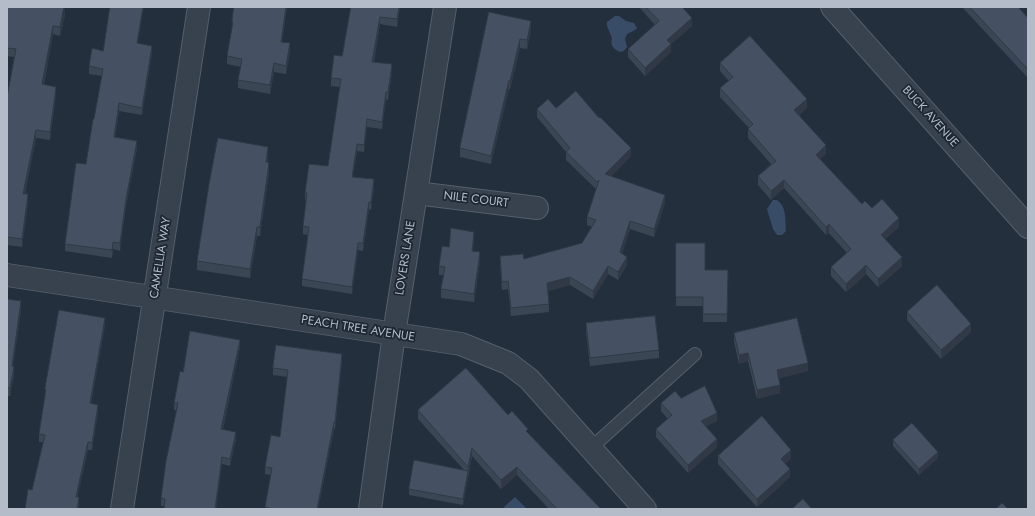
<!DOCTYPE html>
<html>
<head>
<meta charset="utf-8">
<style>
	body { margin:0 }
	#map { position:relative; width:1035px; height:516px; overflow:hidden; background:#242f3e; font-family:Jost,sans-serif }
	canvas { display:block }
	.frame { position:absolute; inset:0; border:8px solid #b4bcc9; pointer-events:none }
</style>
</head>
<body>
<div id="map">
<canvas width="1035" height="516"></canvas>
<div class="frame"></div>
</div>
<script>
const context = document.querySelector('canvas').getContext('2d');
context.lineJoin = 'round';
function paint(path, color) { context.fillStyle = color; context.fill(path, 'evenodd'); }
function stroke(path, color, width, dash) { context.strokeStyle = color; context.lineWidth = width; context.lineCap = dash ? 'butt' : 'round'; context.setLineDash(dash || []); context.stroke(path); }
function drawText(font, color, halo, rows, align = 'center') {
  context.font = font + ' Jost,sans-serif'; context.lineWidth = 3.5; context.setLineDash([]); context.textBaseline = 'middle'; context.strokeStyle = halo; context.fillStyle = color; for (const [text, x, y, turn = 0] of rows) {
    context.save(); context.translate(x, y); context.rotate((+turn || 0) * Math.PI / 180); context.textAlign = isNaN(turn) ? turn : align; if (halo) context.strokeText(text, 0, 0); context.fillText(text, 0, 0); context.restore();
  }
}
const water = new Path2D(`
	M 615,16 L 619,16 L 626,21 L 634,23 L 637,28 L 635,30 L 627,34 L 625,39 L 627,47 L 624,51 L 620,52 C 613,49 610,45 612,38 L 607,26 L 607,22 Z
	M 773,200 L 777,200 C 787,207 785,220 786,231 L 782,235 L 777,235 L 773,229 L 767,209 Z
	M 515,497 L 527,509 L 506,509 L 504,507 Z`);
const service = new Path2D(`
	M 590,449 L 695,354`);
const minor = new Path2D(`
	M 416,193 L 537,208
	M 7,275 L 461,344 L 508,363 L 529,379 L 645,509
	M 122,509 L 199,7
	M 370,509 L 394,334 L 445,7`);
const tertiary = new Path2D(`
	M 832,7 L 1028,227`);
const wall = new Path2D(`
	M 7,7 L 65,15 L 60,36 L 53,34 L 44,85 L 56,95 L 50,140 L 36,138 L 25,194 L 28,202 L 22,247 L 7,245 L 7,97 L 14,57 L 7,56 Z
	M 287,7 L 282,42 L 290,52 L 286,74 L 274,72 L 270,94 L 238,88 L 238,80 L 241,67 L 227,64 L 227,56 L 232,28 L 232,22 Z
	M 351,7 L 400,7 L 397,27 L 380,24 L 374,62 L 392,72 L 388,100 L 386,99 L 382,129 L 367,127 L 364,152 L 357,151 L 353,177 L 374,187 L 371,210 L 369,209 L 363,251 L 358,250 L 352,294 L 302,286 L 302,279 L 308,235 L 303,234 L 303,226 L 306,201 L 305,200 L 305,193 L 328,166 L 340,87 L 331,86 L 331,78 L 342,56 Z
	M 639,7 L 684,7 L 684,9 L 692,26 L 671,44 L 671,52 L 645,76 L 628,57 L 628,49 L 655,25 Z
	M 962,7 L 1018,7 L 1028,18 L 1028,78 Z
	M 489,12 L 531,30 L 527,49 L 520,48 L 510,89 L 509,89 L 491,164 L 460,157 L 460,148 Z
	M 138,44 L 152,53 L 142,115 L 119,111 L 115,137 L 137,148 L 126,206 L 120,251 L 113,249 L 112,258 L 65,251 L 65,244 L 86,164 L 102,76 L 89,74 L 89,66 L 103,51 Z
	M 720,63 L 807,108 L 799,115 L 826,154 L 820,159 L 862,204 L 872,208 L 899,227 L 885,239 L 902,266 L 878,287 L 866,274 L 846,292 L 831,276 L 831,267 L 847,253 L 829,233 L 826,235 L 784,188 L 771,200 L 758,185 L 758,176 L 771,164 L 748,138 L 748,129 L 749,128 L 720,97 L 720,88 L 729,81 L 720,71 Z
	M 556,108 L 631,156 L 611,176 L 665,203 L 654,237 L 630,229 L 622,254 L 627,265 L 618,280 L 608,274 L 593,299 L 570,285 L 548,291 L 549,304 L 549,312 L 511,316 L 508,289 L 502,290 L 500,265 L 500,256 L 524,259 L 582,243 L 592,227 L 587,225 L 587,217 L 596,189 L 566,160 L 566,152 L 537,117 L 537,109 Z
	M 268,156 L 267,163 L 269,172 L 260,236 L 257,236 L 250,278 L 197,270 L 197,261 Z
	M 474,240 L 473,251 L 480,261 L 474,302 L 441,298 L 441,289 L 444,275 L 439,275 L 439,266 L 449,247 Z
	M 676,243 L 705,270 L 728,270 L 727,322 L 703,322 L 703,306 L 676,306 Z
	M 7,299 L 21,310 L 13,366 L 14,375 L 10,396 L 7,396 Z
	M 907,312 L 971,332 L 941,359 L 907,320 Z
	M 586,323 L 659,350 L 659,358 L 590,366 L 586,332 Z
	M 105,325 L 91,404 L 98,412 L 92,450 L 88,450 L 77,497 L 79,505 L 78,509 L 25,509 L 32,490 L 43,442 L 39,442 L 39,434 L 45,396 L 45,389 Z
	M 734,333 L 808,371 L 779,378 L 780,393 L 757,399 L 748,361 L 739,364 L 734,342 Z
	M 240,347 L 223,429 L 236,439 L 230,466 L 222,464 L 216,509 L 164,509 L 164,506 L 161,506 L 161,498 L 177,411 L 174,410 L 174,403 L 183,372 Z
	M 342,361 L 335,429 L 334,429 L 318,509 L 265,509 L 271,475 L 265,474 L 265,467 L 280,437 L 288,377 L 273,375 L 273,368 Z
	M 681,398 L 717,421 L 706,426 L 717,447 L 688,473 L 656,437 L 656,429 L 668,419 L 661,411 L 661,403 Z
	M 418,410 L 508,415 L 528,433 L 601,509 L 549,509 L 517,475 L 501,489 L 472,456 L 463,505 L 409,495 L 409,489 L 464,470 L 418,419 Z
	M 893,440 L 938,458 L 919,475 L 893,446 Z
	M 718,456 L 791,458 L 785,464 L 790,477 L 757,507 L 718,464 Z`);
const shadedWall = new Path2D(`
	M 65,7 L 65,15 L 60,36 L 60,27 Z
	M 143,7 L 144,7 L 137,51 L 137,43 Z
	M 286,7 L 287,7 L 281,50 L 281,42 Z
	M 399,7 L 400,7 L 397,27 L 397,19 Z
	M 380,17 L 380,24 L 372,69 L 372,62 Z
	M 692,18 L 692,26 L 671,44 L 671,52 L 645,76 L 645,68 L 667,40 Z
	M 531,21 L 531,30 L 527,49 L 527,40 Z
	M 53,26 L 53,34 L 42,93 L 42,84 Z
	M 520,39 L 520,48 L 510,89 L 510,81 Z
	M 290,43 L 290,52 L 286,74 L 286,66 Z
	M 152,46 L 152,53 L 142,115 L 142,108 Z
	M 274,63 L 274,72 L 270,94 L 270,85 Z
	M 392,64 L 392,72 L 388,100 L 388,92 Z
	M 509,80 L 509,89 L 491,164 L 491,156 Z
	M 56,87 L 56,95 L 50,140 L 50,132 Z
	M 386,92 L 386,99 L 382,129 L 382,122 Z
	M 807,99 L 807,108 L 794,119 L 794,110 Z
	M 119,103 L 119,111 L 114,145 L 114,137 Z
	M 367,119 L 367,127 L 364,152 L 364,145 Z
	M 36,130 L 36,138 L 23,202 L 23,194 Z
	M 137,141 L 137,148 L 126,206 L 120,251 L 120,243 L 126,199 Z
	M 357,144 L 357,151 L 352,184 L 352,177 Z
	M 826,145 L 826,154 L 816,163 L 816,155 Z
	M 268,147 L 268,156 L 266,171 L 266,162 Z
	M 631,148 L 631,156 L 605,183 L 605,174 Z
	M 269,163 L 269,172 L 260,236 L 260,227 Z
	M 374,179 L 374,187 L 371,210 L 371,202 Z
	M 784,180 L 784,188 L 771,200 L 771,191 Z
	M 28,194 L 28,202 L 22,247 L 22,239 Z
	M 665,195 L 665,203 L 654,237 L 654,229 Z
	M 369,202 L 369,209 L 363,251 L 363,243 Z
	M 899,218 L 899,227 L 881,243 L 881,235 Z
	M 630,221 L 630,229 L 620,260 L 620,252 Z
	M 829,224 L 829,233 L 826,235 L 826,227 Z
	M 257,227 L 257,236 L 250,278 L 250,269 Z
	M 474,232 L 474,240 L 472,259 L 472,251 Z
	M 113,242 L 113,249 L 112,258 L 112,250 Z
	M 358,243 L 358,250 L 352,294 L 352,287 Z
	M 480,252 L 480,261 L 474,302 L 474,294 Z
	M 627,257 L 627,265 L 618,280 L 618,272 Z
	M 902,257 L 902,266 L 878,287 L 878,279 Z
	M 866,265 L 866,274 L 846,292 L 846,284 Z
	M 608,266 L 608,274 L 593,299 L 593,291 Z
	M 570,277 L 570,285 L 547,291 L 547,283 Z
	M 21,301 L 21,310 L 12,375 L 12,366 Z
	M 105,318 L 105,325 L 90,411 L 90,403 Z
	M 971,324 L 971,332 L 941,359 L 941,350 Z
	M 240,340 L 240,347 L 221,436 L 221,429 Z
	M 748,353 L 748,361 L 739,364 L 739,355 Z
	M 342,354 L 342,361 L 335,429 L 335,422 Z
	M 808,363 L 808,371 L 777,379 L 777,370 Z
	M 14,367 L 14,375 L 10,396 L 10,388 Z
	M 780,385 L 780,393 L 757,399 L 757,390 Z
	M 98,405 L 98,412 L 92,450 L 92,443 Z
	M 717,413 L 717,421 L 701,429 L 701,421 Z
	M 334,422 L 334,429 L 318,509 L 317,509 Z
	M 236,432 L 236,439 L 230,466 L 230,459 Z
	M 717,439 L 717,447 L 688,473 L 688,465 Z
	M 88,442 L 88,450 L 76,504 L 76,497 Z
	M 472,448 L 472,456 L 468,475 L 468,467 Z
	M 791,450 L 791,458 L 781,468 L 781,459 Z
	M 938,452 L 938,458 L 919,475 L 919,469 Z
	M 222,457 L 222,464 L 216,509 L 215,509 Z
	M 517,467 L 517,475 L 501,489 L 501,480 Z
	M 790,469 L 790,477 L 757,507 L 757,499 Z
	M 468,471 L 468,477 L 463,505 L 463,499 Z
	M 79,497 L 78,509 L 77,509 Z`);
const building = new Path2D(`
	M 7,7 L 64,7 L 60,27 L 53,26 L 42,84 L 56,87 L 50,132 L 36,130 L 23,194 L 28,194 L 22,239 L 7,237 L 7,97 L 16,49 L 7,48 Z
	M 110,7 L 143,7 L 137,43 L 152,46 L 142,108 L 119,103 L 114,137 L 137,141 L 126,199 L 120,243 L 113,242 L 112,250 L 65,244 L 76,163 L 86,164 L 93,119 L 94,119 L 103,69 L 89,66 L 92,48 L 103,51 Z
	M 234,7 L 286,7 L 281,42 L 290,43 L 286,66 L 274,63 L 270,85 L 238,80 L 242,59 L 227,56 L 233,22 L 232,22 Z
	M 351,7 L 399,7 L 397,19 L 380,17 L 372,62 L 392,64 L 388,92 L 386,92 L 382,122 L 367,119 L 364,145 L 357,144 L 352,177 L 374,179 L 371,202 L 369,202 L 363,243 L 358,243 L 352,287 L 302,279 L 309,227 L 303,226 L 307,193 L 305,193 L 309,164 L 328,166 L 341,79 L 331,78 L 334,55 L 342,56 Z
	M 646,7 L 682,7 L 692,18 L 667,40 L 671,44 L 645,68 L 628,49 L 659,21 Z
	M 970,7 L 1018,7 L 1028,18 L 1028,69 Z
	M 489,12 L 531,21 L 527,40 L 520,39 L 510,81 L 509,80 L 491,156 L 460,148 Z
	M 750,36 L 807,99 L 794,110 L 826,145 L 816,155 L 862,204 L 865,201 L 872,208 L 882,199 L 899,218 L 881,235 L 902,257 L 878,279 L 866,265 L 846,284 L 831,267 L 851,249 L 829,224 L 826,227 L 784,180 L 771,191 L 758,176 L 776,161 L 748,129 L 753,124 L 720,88 L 733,77 L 720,63 Z
	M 576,91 L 599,118 L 600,117 L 631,148 L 605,174 L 665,195 L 654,229 L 630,221 L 620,252 L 627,257 L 618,272 L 608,266 L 593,291 L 570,277 L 547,283 L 549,304 L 511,308 L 508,281 L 502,282 L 500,256 L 523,254 L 524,259 L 582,243 L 596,220 L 587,217 L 599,180 L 597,182 L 566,152 L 570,148 L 537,109 L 548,99 L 556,108 Z
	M 218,138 L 268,147 L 266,162 L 269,163 L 260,227 L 257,227 L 250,269 L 197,261 L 209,184 Z
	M 451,228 L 474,232 L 472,251 L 480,252 L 474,294 L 441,289 L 445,267 L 439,266 L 442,246 L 449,247 Z
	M 676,243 L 705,243 L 705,270 L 728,270 L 727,314 L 703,314 L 703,297 L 676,297 Z
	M 937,285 L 971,324 L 941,350 L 907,312 Z
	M 7,299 L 21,301 L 12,366 L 14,367 L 10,388 L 7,387 Z
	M 59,310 L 105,318 L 90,403 L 98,405 L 92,443 L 88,442 L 76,497 L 79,497 L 77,509 L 25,509 L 28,489 L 32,490 L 45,435 L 39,434 L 46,389 L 45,389 Z
	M 655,316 L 659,350 L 590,358 L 586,323 Z
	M 797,318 L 808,363 L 777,370 L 780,385 L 757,390 L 748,353 L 739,355 L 734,333 Z
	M 190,331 L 240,340 L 221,429 L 236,432 L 230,459 L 222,457 L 215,509 L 164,509 L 165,499 L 161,498 L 166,461 L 178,403 L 174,403 L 180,371 L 183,372 Z
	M 276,345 L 342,354 L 335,422 L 334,422 L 317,509 L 273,509 L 265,507 L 272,468 L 265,467 L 271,435 L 280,437 L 288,370 L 273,368 Z
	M 466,368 L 508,415 L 512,411 L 528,429 L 526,431 L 601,509 L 557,509 L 517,467 L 501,480 L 472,448 L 468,467 L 418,410 Z
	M 705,386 L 717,413 L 701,421 L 717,439 L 688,465 L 656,429 L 672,415 L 661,403 L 675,391 L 681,398 Z
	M 762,416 L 791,450 L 781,459 L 790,469 L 757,499 L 718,456 Z
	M 912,423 L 938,452 L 919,469 L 893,440 Z
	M 414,460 L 468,471 L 463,499 L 409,489 Z
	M 803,499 L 812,509 L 792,509 Z
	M 1002,503 L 1008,509 L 996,509 Z`);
const streetNames = [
	["BUCK AVENUE",930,117,48],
	["NILE COURT",476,200,7],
	["CAMELLIA WAY",161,258,-81],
	["LOVERS LANE",406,258,-81],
	["PEACH TREE AVENUE",358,329,9]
];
paint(water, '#394c67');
stroke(service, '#565f6c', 14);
stroke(minor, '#565f6c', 24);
stroke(tertiary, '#565f6c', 24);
stroke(service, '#38414e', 12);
stroke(minor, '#38414e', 22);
stroke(tertiary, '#38414e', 22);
paint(wall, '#3b4654');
paint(shadedWall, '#303945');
paint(building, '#455162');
stroke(building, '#303945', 1);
drawText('12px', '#b4bcc9', '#1d2633', streetNames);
</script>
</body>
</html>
